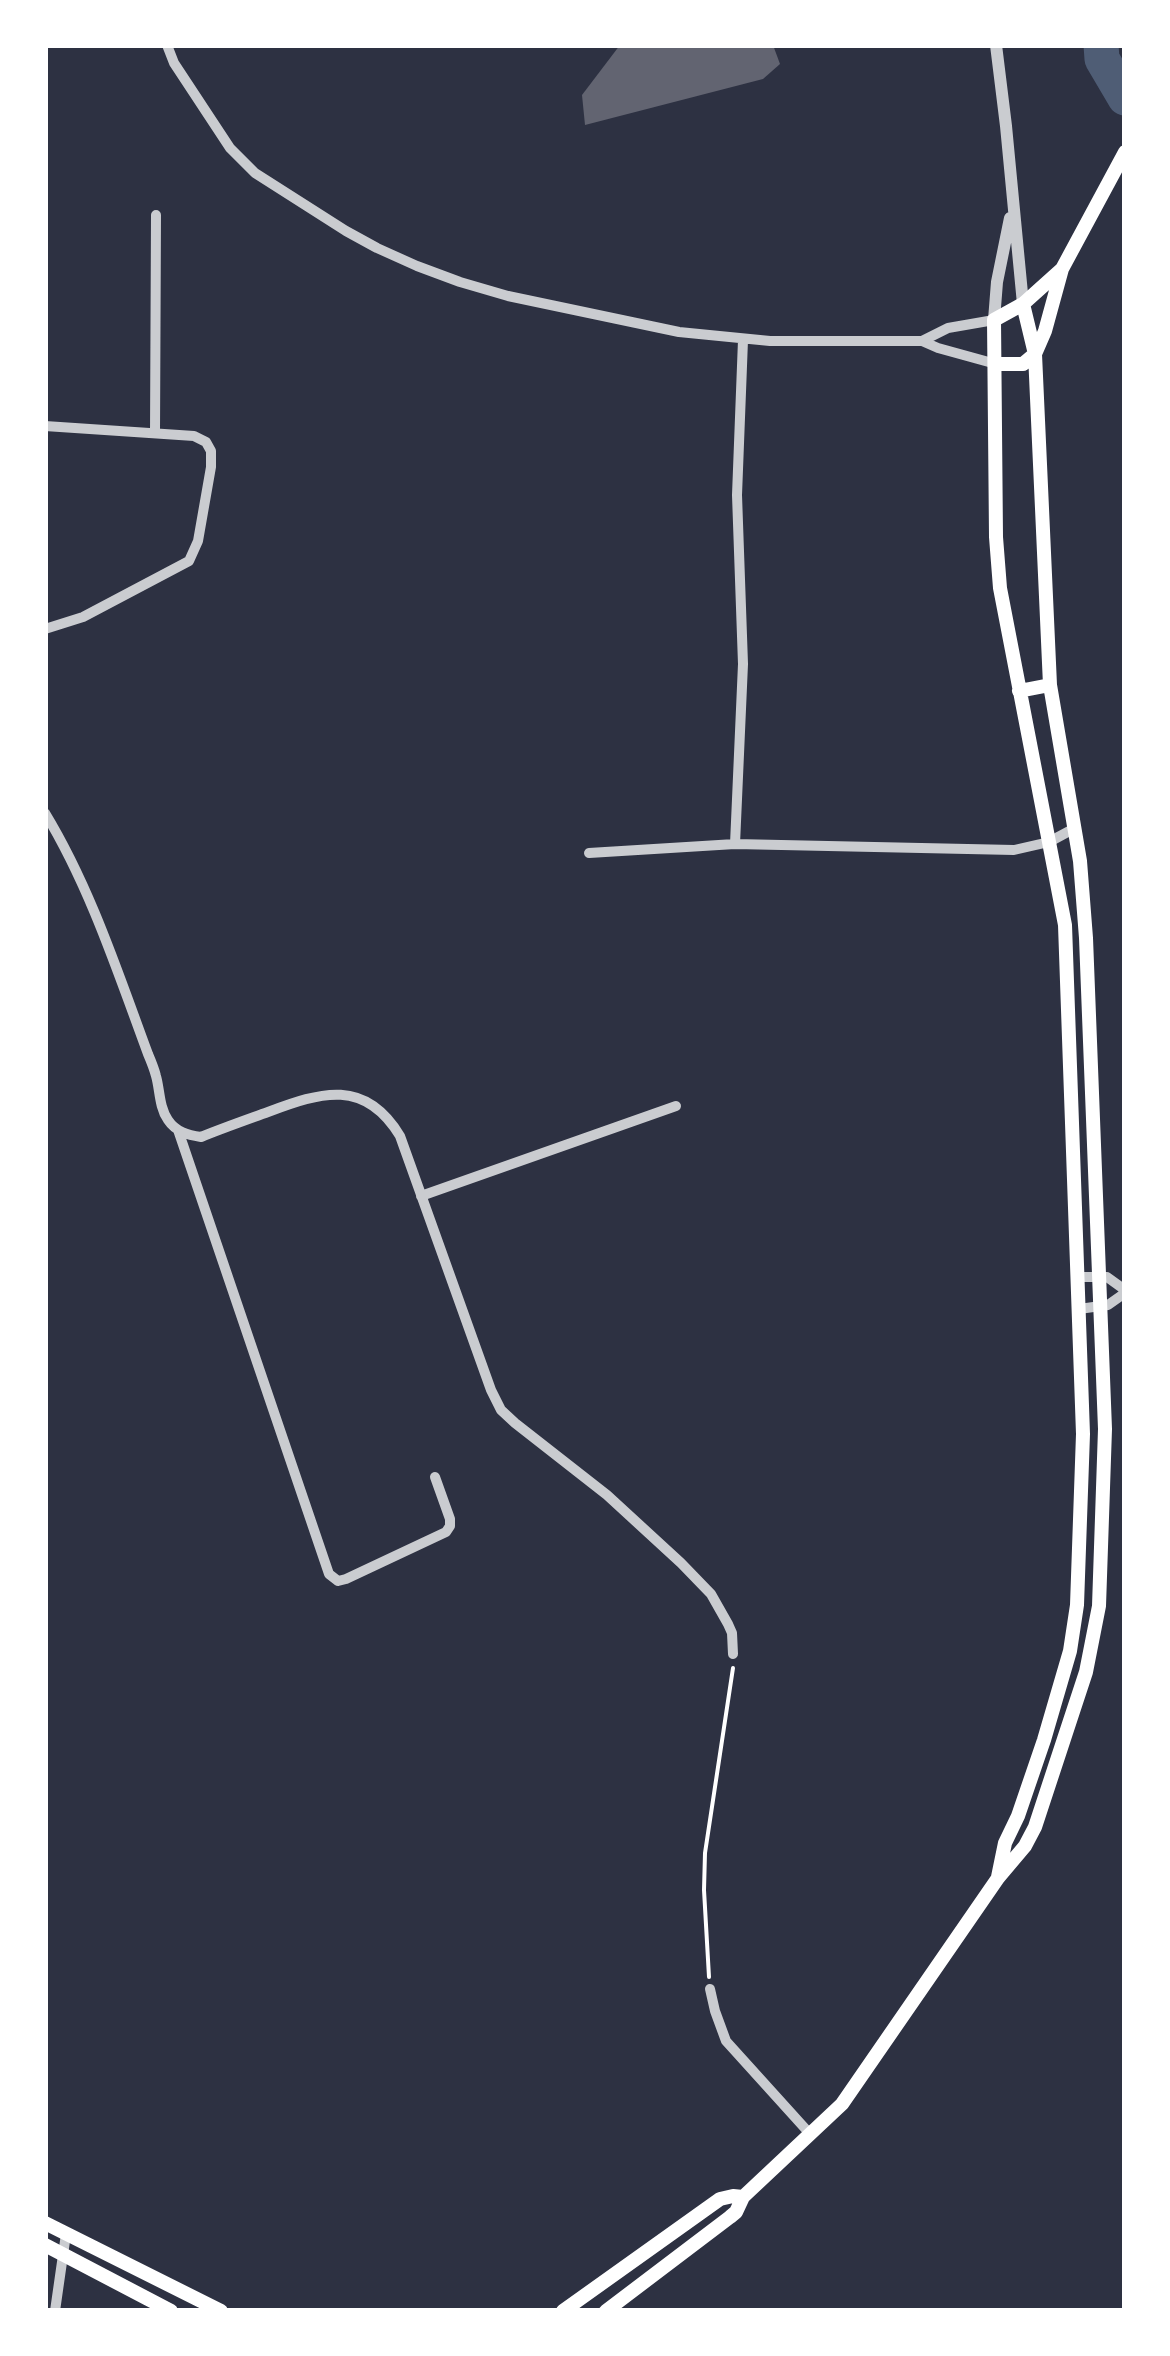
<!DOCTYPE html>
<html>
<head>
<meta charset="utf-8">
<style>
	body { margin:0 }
	#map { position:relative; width:1170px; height:2356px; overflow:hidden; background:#2d3142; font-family:Inter,sans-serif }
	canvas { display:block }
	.frame { position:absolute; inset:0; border:48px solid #fff; pointer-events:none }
</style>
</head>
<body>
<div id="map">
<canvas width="1170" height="2356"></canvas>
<div class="frame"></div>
</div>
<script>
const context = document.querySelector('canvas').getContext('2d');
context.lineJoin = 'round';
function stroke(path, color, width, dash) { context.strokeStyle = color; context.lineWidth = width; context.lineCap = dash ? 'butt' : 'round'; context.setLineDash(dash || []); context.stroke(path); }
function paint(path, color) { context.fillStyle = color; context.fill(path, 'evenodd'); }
const river = new Path2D(`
	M 1101,45 L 1102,59 L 1125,98`);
const building = new Path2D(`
	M 620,45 L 773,45 L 780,64 L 763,79 L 585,125 L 582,95 Z`);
const path = new Path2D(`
	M 709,1977 L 704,1890 L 705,1853 L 733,1668`);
const minor = new Path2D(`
	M 167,45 L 174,63 L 230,148 L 255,173 L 346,231 L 377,248 L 417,266 L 460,282 L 508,296 L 679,332 L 770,341 L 922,341 L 938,348 L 996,364
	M 922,341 L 948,328 L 994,320
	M 45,426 L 194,436 L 206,442 L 211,451 L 211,467 L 198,541 L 189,561 L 83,617 L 45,629
	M 155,433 L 156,215
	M 45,813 C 90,887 118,973 148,1054 C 151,1061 154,1068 156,1076 C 160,1090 159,1107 168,1120 C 176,1132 188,1135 201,1137 C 223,1128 246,1120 268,1112 C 321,1092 365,1078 400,1136 L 491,1390 L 501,1410 L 515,1423 L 607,1495 L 681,1563 L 711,1594 L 728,1624 L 732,1633 L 733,1654
	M 735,844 L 743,664 L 737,495 L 743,340
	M 589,853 L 735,844 L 1014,850 L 1049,842 L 1075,828
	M 178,1130 L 329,1574 L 338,1581 L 346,1579 L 446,1532 L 450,1526 L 450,1519 L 435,1477
	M 421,1196 L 676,1106
	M 1078,1277 L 1107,1277 L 1125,1290
	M 1079,1309 L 1108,1305 L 1125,1293
	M 710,1989 L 715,2011 L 726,2041 L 811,2135
	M 55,2311 L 66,2234`);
const tertiary = new Path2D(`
	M 996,45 L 1006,126 L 1023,304
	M 994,320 L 997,282 L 1010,218`);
const secondary = new Path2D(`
	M 996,364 L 1023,364 L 1035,354 L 1045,331 L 1062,269 L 1125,152
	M 1019,691 L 1050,685
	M 998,1877 L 1005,1843 L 1018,1816 L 1044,1740 L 1070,1651 L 1077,1605 L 1083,1434 L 1065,925 L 1000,588 L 996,537 L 994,320 L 1023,304 L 1062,269
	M 45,2223 L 221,2311
	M 45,2245 L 171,2311
	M 563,2311 L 720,2199 L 733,2196 L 743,2197
	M 606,2311 L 730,2217 L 736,2212 L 743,2197 L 842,2104 L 998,1878 L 1025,1846 L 1035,1827 L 1086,1672 L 1099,1606 L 1105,1429 L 1086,938 L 1080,861 L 1050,685 L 1035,354 L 1023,304`);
stroke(river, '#4f5d75', 35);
paint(building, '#626471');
stroke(path, '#fff', 4);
stroke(minor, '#caccd0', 10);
stroke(tertiary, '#caccd0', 12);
stroke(secondary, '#fff', 14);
</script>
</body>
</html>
